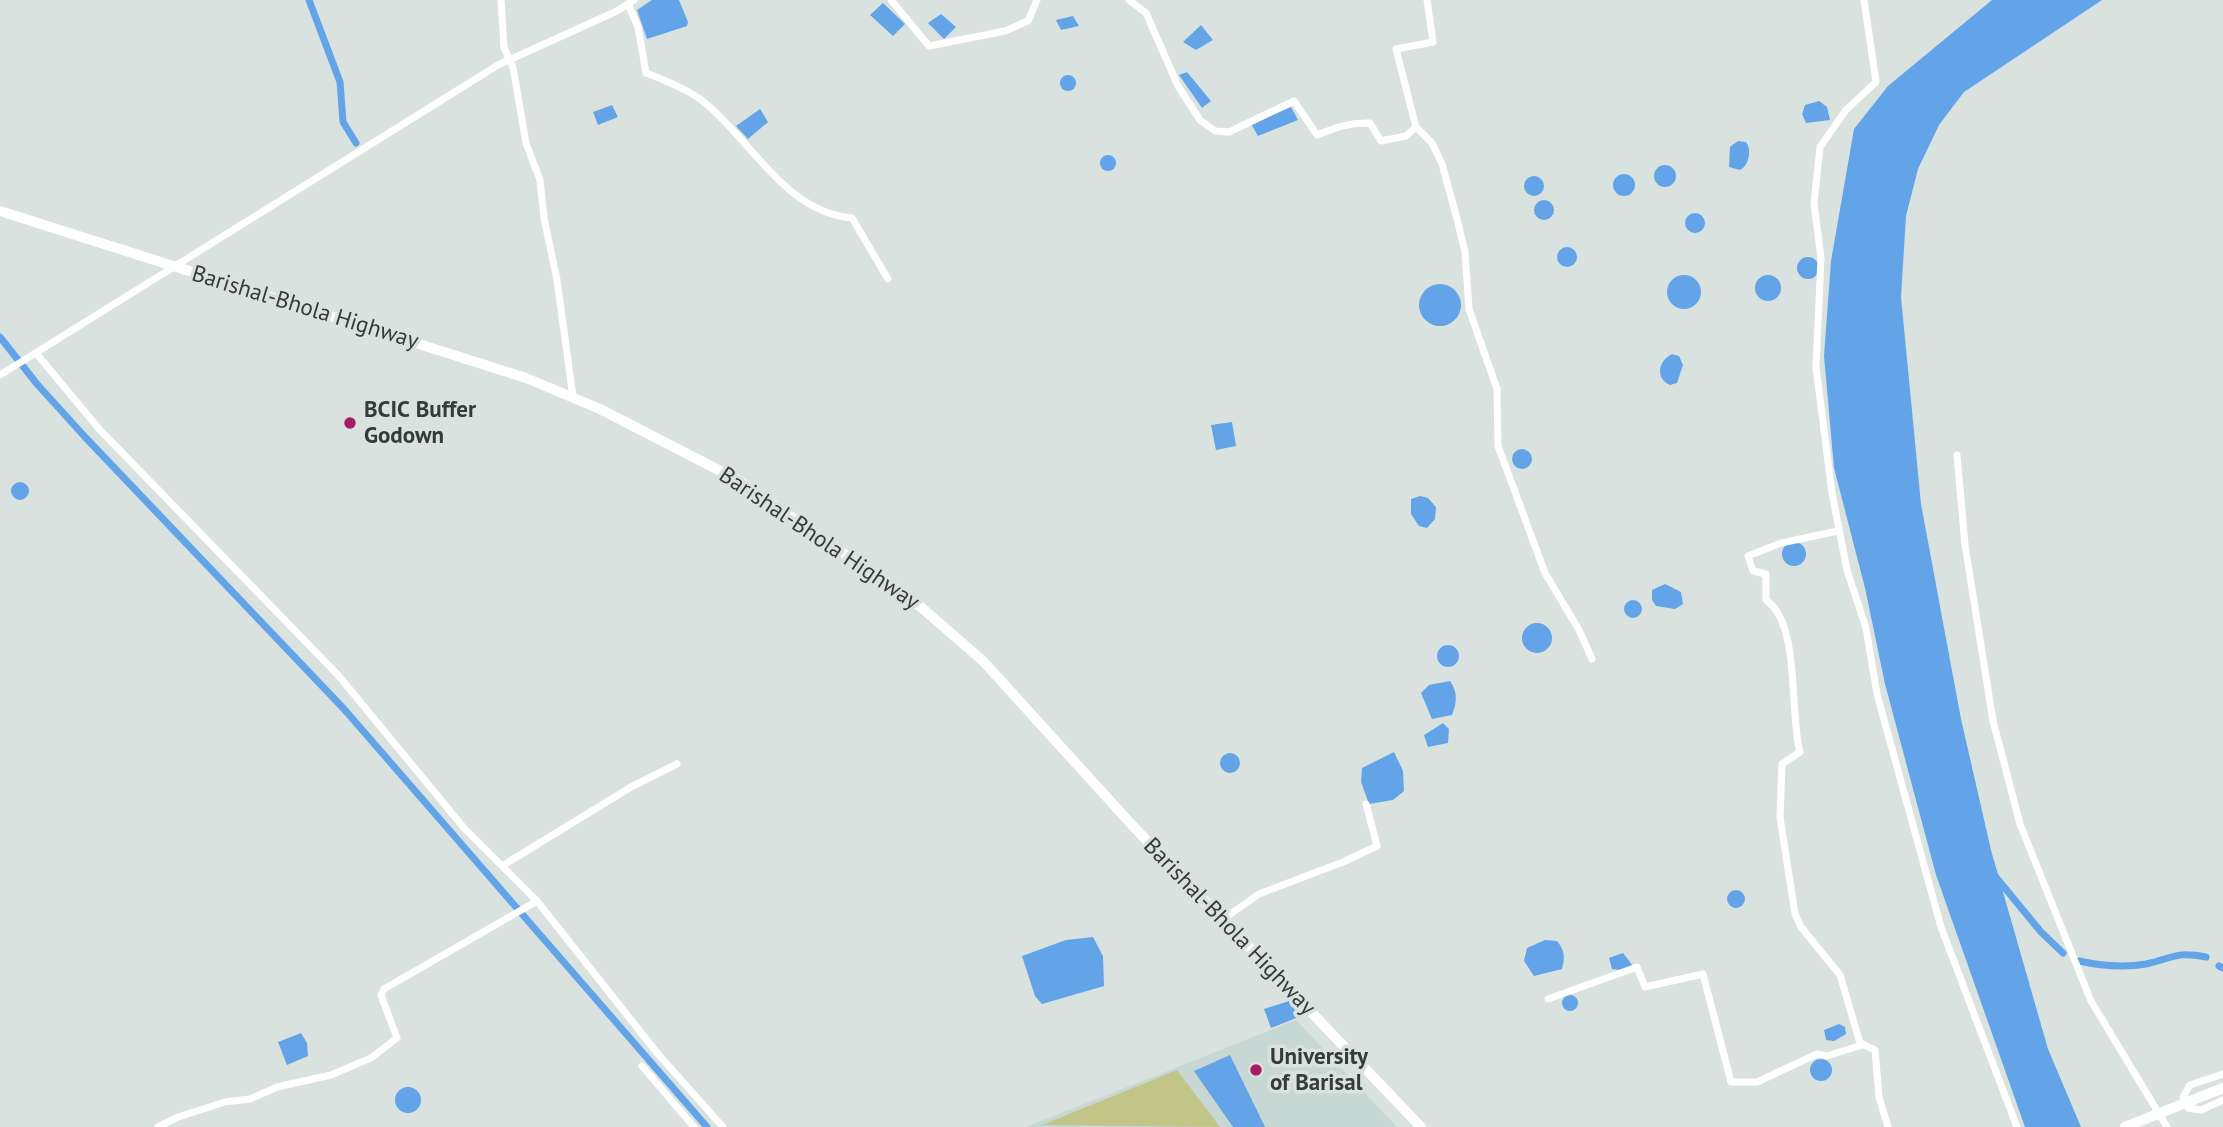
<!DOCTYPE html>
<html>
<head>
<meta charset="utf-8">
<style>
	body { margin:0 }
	canvas { display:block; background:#dae2e0 }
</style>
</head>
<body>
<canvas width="2223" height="1127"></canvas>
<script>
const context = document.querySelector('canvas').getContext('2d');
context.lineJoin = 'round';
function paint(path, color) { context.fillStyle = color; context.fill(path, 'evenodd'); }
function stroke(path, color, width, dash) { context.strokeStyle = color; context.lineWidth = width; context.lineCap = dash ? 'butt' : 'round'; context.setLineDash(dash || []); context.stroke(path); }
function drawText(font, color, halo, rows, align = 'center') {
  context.font = font + ' "PT Sans",sans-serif'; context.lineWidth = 7; context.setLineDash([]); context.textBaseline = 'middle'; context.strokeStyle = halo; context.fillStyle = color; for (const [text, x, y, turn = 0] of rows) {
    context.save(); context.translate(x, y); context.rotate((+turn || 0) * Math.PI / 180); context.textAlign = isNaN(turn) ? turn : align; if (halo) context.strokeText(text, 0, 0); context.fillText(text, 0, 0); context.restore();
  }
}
const built = new Path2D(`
	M 1296,1020 L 1397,1127 L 1026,1127 Z`);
const green = new Path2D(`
	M 1177,1070 L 1220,1127 L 1042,1125 Z`);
const water = new Path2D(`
	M 652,0 L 679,0 L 688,22 L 687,26 L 647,39 L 637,10 Z
	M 1992,0 L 2102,0 L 1964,92 L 1939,125 L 1918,169 L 1906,216 L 1901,297 L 1921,504 L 1961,719 L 1991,850 L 2048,1049 L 2081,1127 L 2025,1127 L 1936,875 L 1885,684 L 1865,588 L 1834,468 L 1824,356 L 1831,261 L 1854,129 L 1888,86 Z
	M 883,3 L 905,24 L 893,36 L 870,15 Z
	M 941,14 L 956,27 L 944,39 L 928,23 Z
	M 1073,16 L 1079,26 L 1061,30 L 1056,20 Z
	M 1201,25 L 1213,40 L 1196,50 L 1183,42 Z
	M 1187,72 L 1211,101 L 1202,108 L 1179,75 Z
	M1060 83a8 8 0 1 1 16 0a8 8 0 1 1-16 0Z
	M 1819,101 L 1827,107 L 1830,120 L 1806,123 L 1802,114 L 1805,105 Z
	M 612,105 L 618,117 L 598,125 L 593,112 Z
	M 1291,107 L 1298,120 L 1258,136 L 1251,124 Z
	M 760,109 L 768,122 L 748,139 L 736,126 Z
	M 1738,141 L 1746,142 C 1752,150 1749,166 1740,170 L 1729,167 L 1730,147 Z
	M1100 163a8 8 0 1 1 16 0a8 8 0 1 1-16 0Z
	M1654 176a11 11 0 1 1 22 0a11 11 0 1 1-22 0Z
	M1613 185a11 11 0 1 1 22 0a11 11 0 1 1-22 0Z
	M1524 186a10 10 0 1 1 20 0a10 10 0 1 1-20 0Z
	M1534 210a10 10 0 1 1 20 0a10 10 0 1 1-20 0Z
	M1685 223a10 10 0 1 1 20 0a10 10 0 1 1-20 0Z
	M1557 257a10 10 0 1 1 20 0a10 10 0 1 1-20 0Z
	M1797 268a11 11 0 1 1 22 0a11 11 0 1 1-22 0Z
	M1755 288a13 13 0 1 1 26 0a13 13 0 1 1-26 0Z
	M1667 292a17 17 0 1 1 34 0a17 17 0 1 1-34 0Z
	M1419 305a21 21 0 1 1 42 0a21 21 0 1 1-42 0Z
	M 1672,354 L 1679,356 L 1683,365 L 1677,383 L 1670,385 C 1655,378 1658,361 1672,354 Z
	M 1232,422 L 1236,446 L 1216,450 L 1211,425 Z
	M1512 459a10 10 0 1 1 20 0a10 10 0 1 1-20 0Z
	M11 491a9 9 0 1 1 18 0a9 9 0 1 1-18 0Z
	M 1420,496 L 1428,498 L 1436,507 L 1435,519 L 1427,528 L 1419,526 L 1411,514 L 1411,499 Z
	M1782 554a12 12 0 1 1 24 0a12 12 0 1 1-24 0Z
	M 1665,584 L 1681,592 L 1683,604 L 1675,609 L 1656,606 L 1652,600 L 1652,590 Z
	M1624 609a9 9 0 1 1 18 0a9 9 0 1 1-18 0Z
	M1522 638a15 15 0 1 1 30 0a15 15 0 1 1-30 0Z
	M1437 656a11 11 0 1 1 22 0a11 11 0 1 1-22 0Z
	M 1450,681 C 1458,692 1457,703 1452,715 L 1432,719 L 1421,693 L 1429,685 Z
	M 1443,723 L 1449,729 L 1448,743 L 1428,747 L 1424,735 Z
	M 1394,752 L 1403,771 L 1404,791 L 1393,800 L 1369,804 L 1361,782 L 1362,768 Z
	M1220 763a10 10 0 1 1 20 0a10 10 0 1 1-20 0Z
	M1727 899a9 9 0 1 1 18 0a9 9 0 1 1-18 0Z
	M 1093,937 L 1103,956 L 1104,986 L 1042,1004 L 1035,996 L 1022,956 L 1066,940 Z
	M 1545,940 L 1557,941 C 1565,951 1565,957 1562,969 L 1534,976 L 1524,961 L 1527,948 Z
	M 1623,953 L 1633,966 L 1620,970 L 1612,969 L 1609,958 Z
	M1562 1003a8 8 0 1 1 16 0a8 8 0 1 1-16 0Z
	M 1289,1001 L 1304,1015 L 1271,1028 L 1264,1009 Z
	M 1839,1024 L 1845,1027 L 1846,1034 L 1834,1041 L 1826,1040 L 1824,1030 Z
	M 301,1033 L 307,1043 L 308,1056 L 287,1065 L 278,1042 Z
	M 1230,1055 L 1265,1127 L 1233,1127 L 1194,1071 Z
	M1810 1070a11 11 0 1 1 22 0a11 11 0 1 1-22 0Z
	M395 1100a13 13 0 1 1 26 0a13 13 0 1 1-26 0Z`);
const canal = new Path2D(`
	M 309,0 L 340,82 L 343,122 L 356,143
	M 0,337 L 37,384 L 85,437 L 344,709 L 707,1127
	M 1995,876 L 2041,932 L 2063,953
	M 2079,961 C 2102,966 2123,968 2146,964 C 2174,958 2175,951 2206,957
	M 2219,966 L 2223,968`);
const minor = new Path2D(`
	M 501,0 L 504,48 L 513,67 L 526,143 L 540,180 L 544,218 L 557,280 L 573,397
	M 891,0 L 929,46 L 1005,31 L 1028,21 L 1037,0
	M 1129,0 L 1146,13 L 1178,86 L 1200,120 L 1215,131 L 1229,132 L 1294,101 L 1317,135 C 1335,128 1350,122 1370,123 L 1381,141 L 1406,136 L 1416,127 L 1396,49 L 1433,42 L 1427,0
	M 1864,0 L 1876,82 L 1846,110 L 1820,147 L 1814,203 L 1821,258 L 1816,367 L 1832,493 L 1847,570 L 1866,628 L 1877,694 L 1941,927 L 2017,1127
	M 628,4 L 638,27 L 646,73 C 666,81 687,89 704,102 C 752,141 785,212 852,218 L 888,279
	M 1416,127 L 1432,143 L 1442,164 L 1457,219 L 1465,252 L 1469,309 L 1497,389 L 1498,446 L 1545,573 L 1579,630 L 1592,659
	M 36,353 L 100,430 L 338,675 L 464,828 L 537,901 L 658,1054 L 723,1127
	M 0,375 L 498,65 L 617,11 L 634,0
	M 1957,455 L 1965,545 L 1993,721 L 2020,824 L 2091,1001 L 2167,1127
	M 1838,531 L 1781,543 L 1748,556 L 1753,571 L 1766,574 L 1766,600 C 1801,624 1789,713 1800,752 L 1782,764 L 1780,817 L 1795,914 L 1801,927 L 1840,975 L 1860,1043 L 1875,1050 L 1879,1097 L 1888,1127
	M 502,866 L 631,787 L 677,764
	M 1222,920 L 1259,894 L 1343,862 L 1377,846 L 1366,804
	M 1548,999 L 1637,967 L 1645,987 L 1703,974 L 1731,1082 L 1757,1082 L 1817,1054 L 1827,1056 L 1862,1045
	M 642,1066 L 694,1127
	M 2223,1074 L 2190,1085 L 2183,1097 L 2188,1108 L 2201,1110 L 2223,1100
	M 158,1127 L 178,1117 L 225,1102 L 250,1099 L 277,1087 L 331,1075 L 371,1058 L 397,1038 L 381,995 L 384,989 L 537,901`);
const trunk = new Path2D(`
	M 0,211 L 526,378 L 600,409 L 740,481 L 922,608 L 983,661 L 1132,825 L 1421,1127
	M 2125,1127 L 2223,1088`);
const markers = [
	[350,423,7,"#a61d65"],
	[1256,1070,7,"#a61d65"]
];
const streetNames = [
	["Barishal-Bhola Highway",305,308,17],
	["Barishal-Bhola Highway",819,539,34],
	["Barishal-Bhola Highway",1229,927,46]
];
const poiNames = [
	["BCIC Buffer",364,410],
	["Godown",364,436],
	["University",1270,1057],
	["of Barisal",1270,1083]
];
paint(built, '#c7d7d4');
paint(green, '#c2c588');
paint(water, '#62a4e7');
stroke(canal, '#62a4e7', 7);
stroke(minor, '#fff', 7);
stroke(trunk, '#fff', 10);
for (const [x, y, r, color] of markers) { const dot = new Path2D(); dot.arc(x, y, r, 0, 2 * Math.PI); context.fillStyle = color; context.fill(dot); stroke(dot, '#dae2e0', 2.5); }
drawText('23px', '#373a3a', '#dae2e0', streetNames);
drawText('bold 23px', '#373a3a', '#dae2e0', poiNames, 'left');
</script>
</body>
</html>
